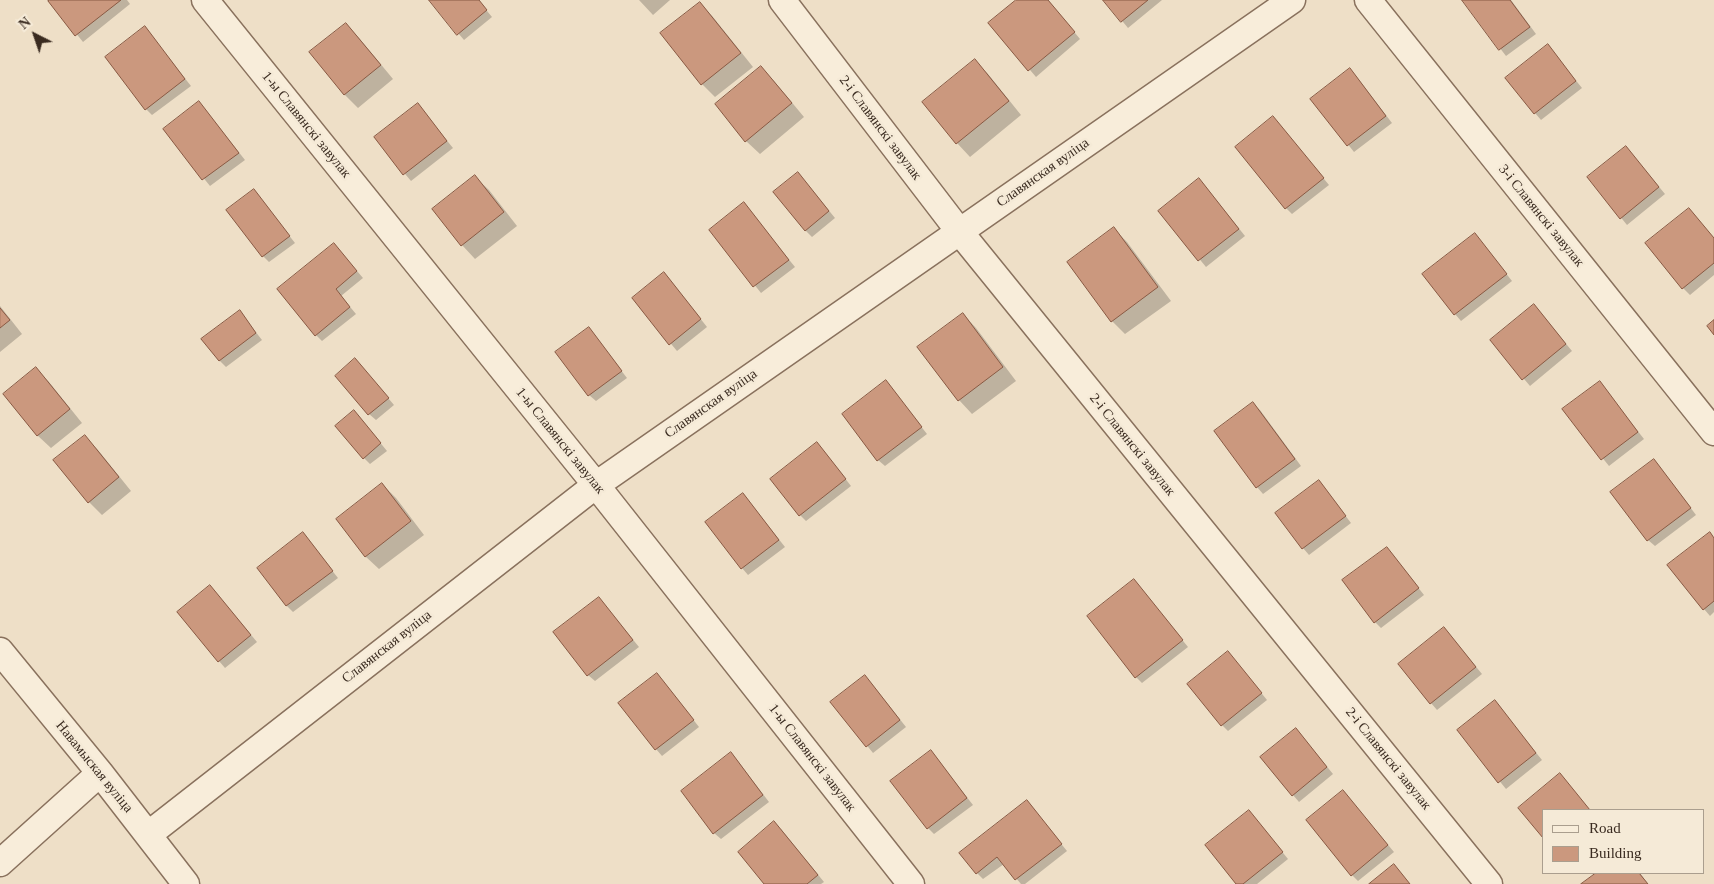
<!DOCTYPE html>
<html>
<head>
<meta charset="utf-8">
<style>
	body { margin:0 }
	#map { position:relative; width:1714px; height:884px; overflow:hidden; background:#eedfc7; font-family:"Times New Roman",serif }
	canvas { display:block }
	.legend { position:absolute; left:1542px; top:809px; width:162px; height:65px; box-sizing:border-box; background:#f5ead7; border:1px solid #aa9e8e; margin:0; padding:6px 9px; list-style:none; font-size:15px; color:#3a2b20 }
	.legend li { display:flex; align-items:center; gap:10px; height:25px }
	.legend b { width:25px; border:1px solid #aa9e8e }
	.north { position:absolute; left:10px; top:10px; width:50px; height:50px; -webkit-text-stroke:4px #f5ead7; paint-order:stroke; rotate:319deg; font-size:14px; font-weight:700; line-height:20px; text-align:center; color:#3a2b20 }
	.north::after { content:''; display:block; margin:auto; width:18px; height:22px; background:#3a2b20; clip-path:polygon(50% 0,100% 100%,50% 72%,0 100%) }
</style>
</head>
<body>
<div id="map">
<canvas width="1714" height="884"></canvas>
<ul class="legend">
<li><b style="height:6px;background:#f8edda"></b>Road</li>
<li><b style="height:14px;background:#cb987e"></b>Building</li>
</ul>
<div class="north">N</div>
</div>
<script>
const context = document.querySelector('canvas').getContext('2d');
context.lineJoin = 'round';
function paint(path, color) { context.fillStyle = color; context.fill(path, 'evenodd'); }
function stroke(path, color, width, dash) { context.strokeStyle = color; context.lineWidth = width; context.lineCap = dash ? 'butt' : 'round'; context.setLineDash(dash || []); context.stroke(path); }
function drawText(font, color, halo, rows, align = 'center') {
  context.font = font + ' "Times New Roman",serif'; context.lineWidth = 5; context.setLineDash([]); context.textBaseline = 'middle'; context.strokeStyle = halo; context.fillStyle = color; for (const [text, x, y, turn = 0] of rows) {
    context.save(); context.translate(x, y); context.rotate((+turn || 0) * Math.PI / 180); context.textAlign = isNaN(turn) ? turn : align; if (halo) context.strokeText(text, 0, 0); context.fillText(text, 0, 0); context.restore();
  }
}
const shadow = new Path2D(`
	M 52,0 L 127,0 L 130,4 L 83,42 L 50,1 Z
	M 430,0 L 478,0 L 492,17 L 464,40 Z
	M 639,0 L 670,0 L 653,15 Z
	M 1018,0 L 1048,0 L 1080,39 L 1036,77 L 990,23 Z
	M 1105,0 L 1162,0 L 1128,28 Z
	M 1463,0 L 1511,0 L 1536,34 L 1506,56 Z
	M 700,3 L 713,17 L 753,67 L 715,97 L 702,84 Z
	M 346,24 L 359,38 L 393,79 L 358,108 L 344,94 Z
	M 145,28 L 191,86 L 152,115 L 146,109 Z
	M 1548,46 L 1582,88 L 1541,120 L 1535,113 Z
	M 975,61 L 988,74 L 1021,115 L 970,157 L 957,143 Z
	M 761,68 L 774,81 L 804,117 L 760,154 L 746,141 Z
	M 1356,76 L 1392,123 L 1354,152 L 1312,99 Z
	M 199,102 L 245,160 L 210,186 L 164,129 Z
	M 418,105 L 453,148 L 411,181 L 375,138 Z
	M 1273,117 L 1329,185 L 1292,214 L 1286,208 Z
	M 1626,147 L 1665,194 L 1627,225 L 1588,177 Z
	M 475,177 L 489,190 L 517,226 L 475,259 L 462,245 Z
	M 804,180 L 835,218 L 812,237 L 805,230 Z
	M 1205,186 L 1245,236 L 1206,267 L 1160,211 Z
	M 254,191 L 295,243 L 269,262 L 263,256 Z
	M 744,204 L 795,267 L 761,293 L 711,230 Z
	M 1114,229 L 1127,242 L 1171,301 L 1125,334 L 1112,321 Z
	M 1475,234 L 1512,281 L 1461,321 L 1455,314 Z
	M 1714,239 L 1714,275 L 1690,295 L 1683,288 Z
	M 334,244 L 363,278 L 341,296 L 356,314 L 322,341 L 316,335 Z
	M 670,280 L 707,327 L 677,351 L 633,298 Z
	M 1534,305 L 1572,351 L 1530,386 L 1491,340 Z
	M 0,306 L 22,334 L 0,352 Z
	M 240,312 L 262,340 L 226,367 L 219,360 Z
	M 963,314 L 976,328 L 1016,381 L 972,414 L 959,400 Z
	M 589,329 L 627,378 L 596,401 L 589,395 Z
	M 362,367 L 394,405 L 376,420 L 369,414 Z
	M 36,369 L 49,382 L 82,423 L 51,448 L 37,435 Z
	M 886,382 L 927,434 L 885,466 L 878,460 Z
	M 1599,382 L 1644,439 L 1609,466 L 1564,410 Z
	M 1253,404 L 1260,410 L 1301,466 L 1263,494 L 1257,487 Z
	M 360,418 L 387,451 L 370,464 L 364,458 Z
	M 85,437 L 98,450 L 131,491 L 102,515 L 89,502 Z
	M 823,450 L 851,486 L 806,521 L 800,515 Z
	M 1660,467 L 1696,515 L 1655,546 L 1648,540 Z
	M 1319,481 L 1351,523 L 1309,555 L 1303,548 Z
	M 382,484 L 396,498 L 424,535 L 379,569 L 365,556 Z
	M 743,494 L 785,547 L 748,575 L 742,568 Z
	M 303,534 L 338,578 L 293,612 L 286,605 Z
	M 1714,538 L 1714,612 L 1710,616 L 1704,609 Z
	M 1387,548 L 1424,595 L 1381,628 L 1375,622 Z
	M 1134,580 L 1188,647 L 1142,683 L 1136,677 Z
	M 217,594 L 257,642 L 225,668 L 219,661 Z
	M 599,598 L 639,647 L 595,681 L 588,675 Z
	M 1444,628 L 1482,674 L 1437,710 L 1431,703 Z
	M 1228,652 L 1267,700 L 1228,731 L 1222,725 Z
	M 663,681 L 699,727 L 662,756 L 656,749 Z
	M 871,683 L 906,727 L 873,753 L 832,702 Z
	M 1495,702 L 1542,760 L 1506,789 L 1458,730 Z
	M 1302,736 L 1333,774 L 1299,802 L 1293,795 Z
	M 937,759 L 973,805 L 934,834 L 928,828 Z
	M 737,760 L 769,802 L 721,839 L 714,833 Z
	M 1349,798 L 1394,852 L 1358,881 L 1352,875 Z
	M 1027,802 L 1067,851 L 1025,884 L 1021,884 L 1004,864 L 983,879 L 977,873 Z
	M 1249,811 L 1288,859 L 1257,884 L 1237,884 Z
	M 781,829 L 824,882 L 821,884 L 766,884 Z
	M 1598,873 L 1640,873 L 1648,884 L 1583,884 Z`);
const building = new Path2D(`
	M 50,0 L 121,0 L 75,36 L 48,1 Z
	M 429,0 L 479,0 L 487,10 L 457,35 Z
	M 1016,0 L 1048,0 L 1075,32 L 1028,71 L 988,23 Z
	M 1103,0 L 1148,0 L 1121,22 Z
	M 1462,0 L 1510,0 L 1530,27 L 1499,50 Z
	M 700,2 L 741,53 L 701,85 L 660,33 Z
	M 346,23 L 381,65 L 344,95 L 309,52 Z
	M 145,26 L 185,79 L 145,110 L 105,57 Z
	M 1548,44 L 1576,81 L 1534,114 L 1505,78 Z
	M 975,59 L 1009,101 L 956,144 L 922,102 Z
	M 761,66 L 792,103 L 745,142 L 715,104 Z
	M 1350,68 L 1386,116 L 1347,146 L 1310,99 Z
	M 199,101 L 239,153 L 202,180 L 163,129 Z
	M 418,103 L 447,141 L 403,175 L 374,137 Z
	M 1273,116 L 1324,178 L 1285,209 L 1235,147 Z
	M 1626,146 L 1659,187 L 1620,219 L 1587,177 Z
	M 798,172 L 829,211 L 805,231 L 773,192 Z
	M 475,175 L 504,212 L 461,246 L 432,209 Z
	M 1199,178 L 1239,229 L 1198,261 L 1158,211 Z
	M 254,189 L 290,236 L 262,257 L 226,210 Z
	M 744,202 L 789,260 L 753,287 L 709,230 Z
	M 1689,208 L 1714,238 L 1714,263 L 1682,289 L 1645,243 Z
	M 1114,227 L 1158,287 L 1111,322 L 1067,262 Z
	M 1475,233 L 1507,274 L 1454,315 L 1422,274 Z
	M 334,243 L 357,271 L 336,289 L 350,307 L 315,336 L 277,289 Z
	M 664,272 L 701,319 L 669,345 L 632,298 Z
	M 1534,304 L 1566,344 L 1522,380 L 1490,340 Z
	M 0,308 L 10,320 L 0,328 Z
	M 240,310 L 256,333 L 219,361 L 201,339 Z
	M 963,313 L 1003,367 L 958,401 L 917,347 Z
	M 1714,320 L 1714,335 L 1707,326 Z
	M 589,327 L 622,371 L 588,396 L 555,352 Z
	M 355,358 L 389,398 L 368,415 L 335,376 Z
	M 36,367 L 70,409 L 37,436 L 3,394 Z
	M 886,380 L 922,427 L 877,461 L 842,414 Z
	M 1600,381 L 1638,432 L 1601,460 L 1562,409 Z
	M 1253,402 L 1295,459 L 1256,488 L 1214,431 Z
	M 354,410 L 381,443 L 363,459 L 335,426 Z
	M 85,435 L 119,477 L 88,503 L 53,460 Z
	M 817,442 L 846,479 L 799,516 L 770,479 Z
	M 1654,459 L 1691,508 L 1647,541 L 1610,492 Z
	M 1319,480 L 1346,516 L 1302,549 L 1275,513 Z
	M 382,483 L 411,521 L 365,557 L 336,519 Z
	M 743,493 L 779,540 L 741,569 L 705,522 Z
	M 303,532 L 333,571 L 286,606 L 257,568 Z
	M 1710,532 L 1714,538 L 1714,601 L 1703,610 L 1667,565 Z
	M 1387,547 L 1419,588 L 1374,623 L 1342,580 Z
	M 1134,579 L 1183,640 L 1135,678 L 1087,616 Z
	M 210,585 L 251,635 L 218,662 L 177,612 Z
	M 599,597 L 633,640 L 587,676 L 553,632 Z
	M 1444,627 L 1476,667 L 1430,704 L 1398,664 Z
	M 1228,651 L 1262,693 L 1221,726 L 1187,684 Z
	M 657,673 L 694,720 L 655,750 L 618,703 Z
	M 865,675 L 900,720 L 866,747 L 830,702 Z
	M 1495,700 L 1536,753 L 1498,783 L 1457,730 Z
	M 1296,728 L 1327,767 L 1292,796 L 1260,757 Z
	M 931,750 L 967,798 L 927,829 L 890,781 Z
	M 731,752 L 763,795 L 713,834 L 681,791 Z
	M 1560,773 L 1590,810 L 1543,810 L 1543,838 L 1518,808 Z
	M 1343,790 L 1388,845 L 1351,876 L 1306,820 Z
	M 1027,800 L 1062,844 L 1015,880 L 997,857 L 976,874 L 959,853 Z
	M 1249,810 L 1283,852 L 1243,884 L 1236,884 L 1205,845 Z
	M 774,821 L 818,875 L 807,884 L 764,884 L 738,852 Z
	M 1394,864 L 1410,884 L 1369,884 Z
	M 1596,873 L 1639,873 L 1648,884 L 1581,884 Z`);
const street = new Path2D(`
	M 205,0 L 596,485 L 911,884
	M 782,0 L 959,231 L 1489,884
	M 1368,0 L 1714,432
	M 0,651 L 100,773 L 186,884
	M 149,834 L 596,485 L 1292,0
	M 0,863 L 100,773`);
const streetNames = [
	["1-ы Славянскі завулак",306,125,51],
	["2-і Славянскі завулак",880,128,53],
	["Славянская вуліца",1043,173,-35],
	["3-і Славянскі завулак",1541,216,51],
	["Славянская вуліца",711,404,-35],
	["1-ы Славянскі завулак",560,441,51],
	["2-і Славянскі завулак",1132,445,51],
	["Славянская вуліца",387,647,-38],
	["1-ы Славянскі завулак",812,758,52],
	["2-і Славянскі завулак",1388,759,51],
	["Навамыская вуліца",94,767,51]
];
paint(shadow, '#0003');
paint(building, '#cb987e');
stroke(building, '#885943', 1);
stroke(street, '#89715d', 29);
stroke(street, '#f8edda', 26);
drawText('14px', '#3a2b20', '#f5ead7', streetNames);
</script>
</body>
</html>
